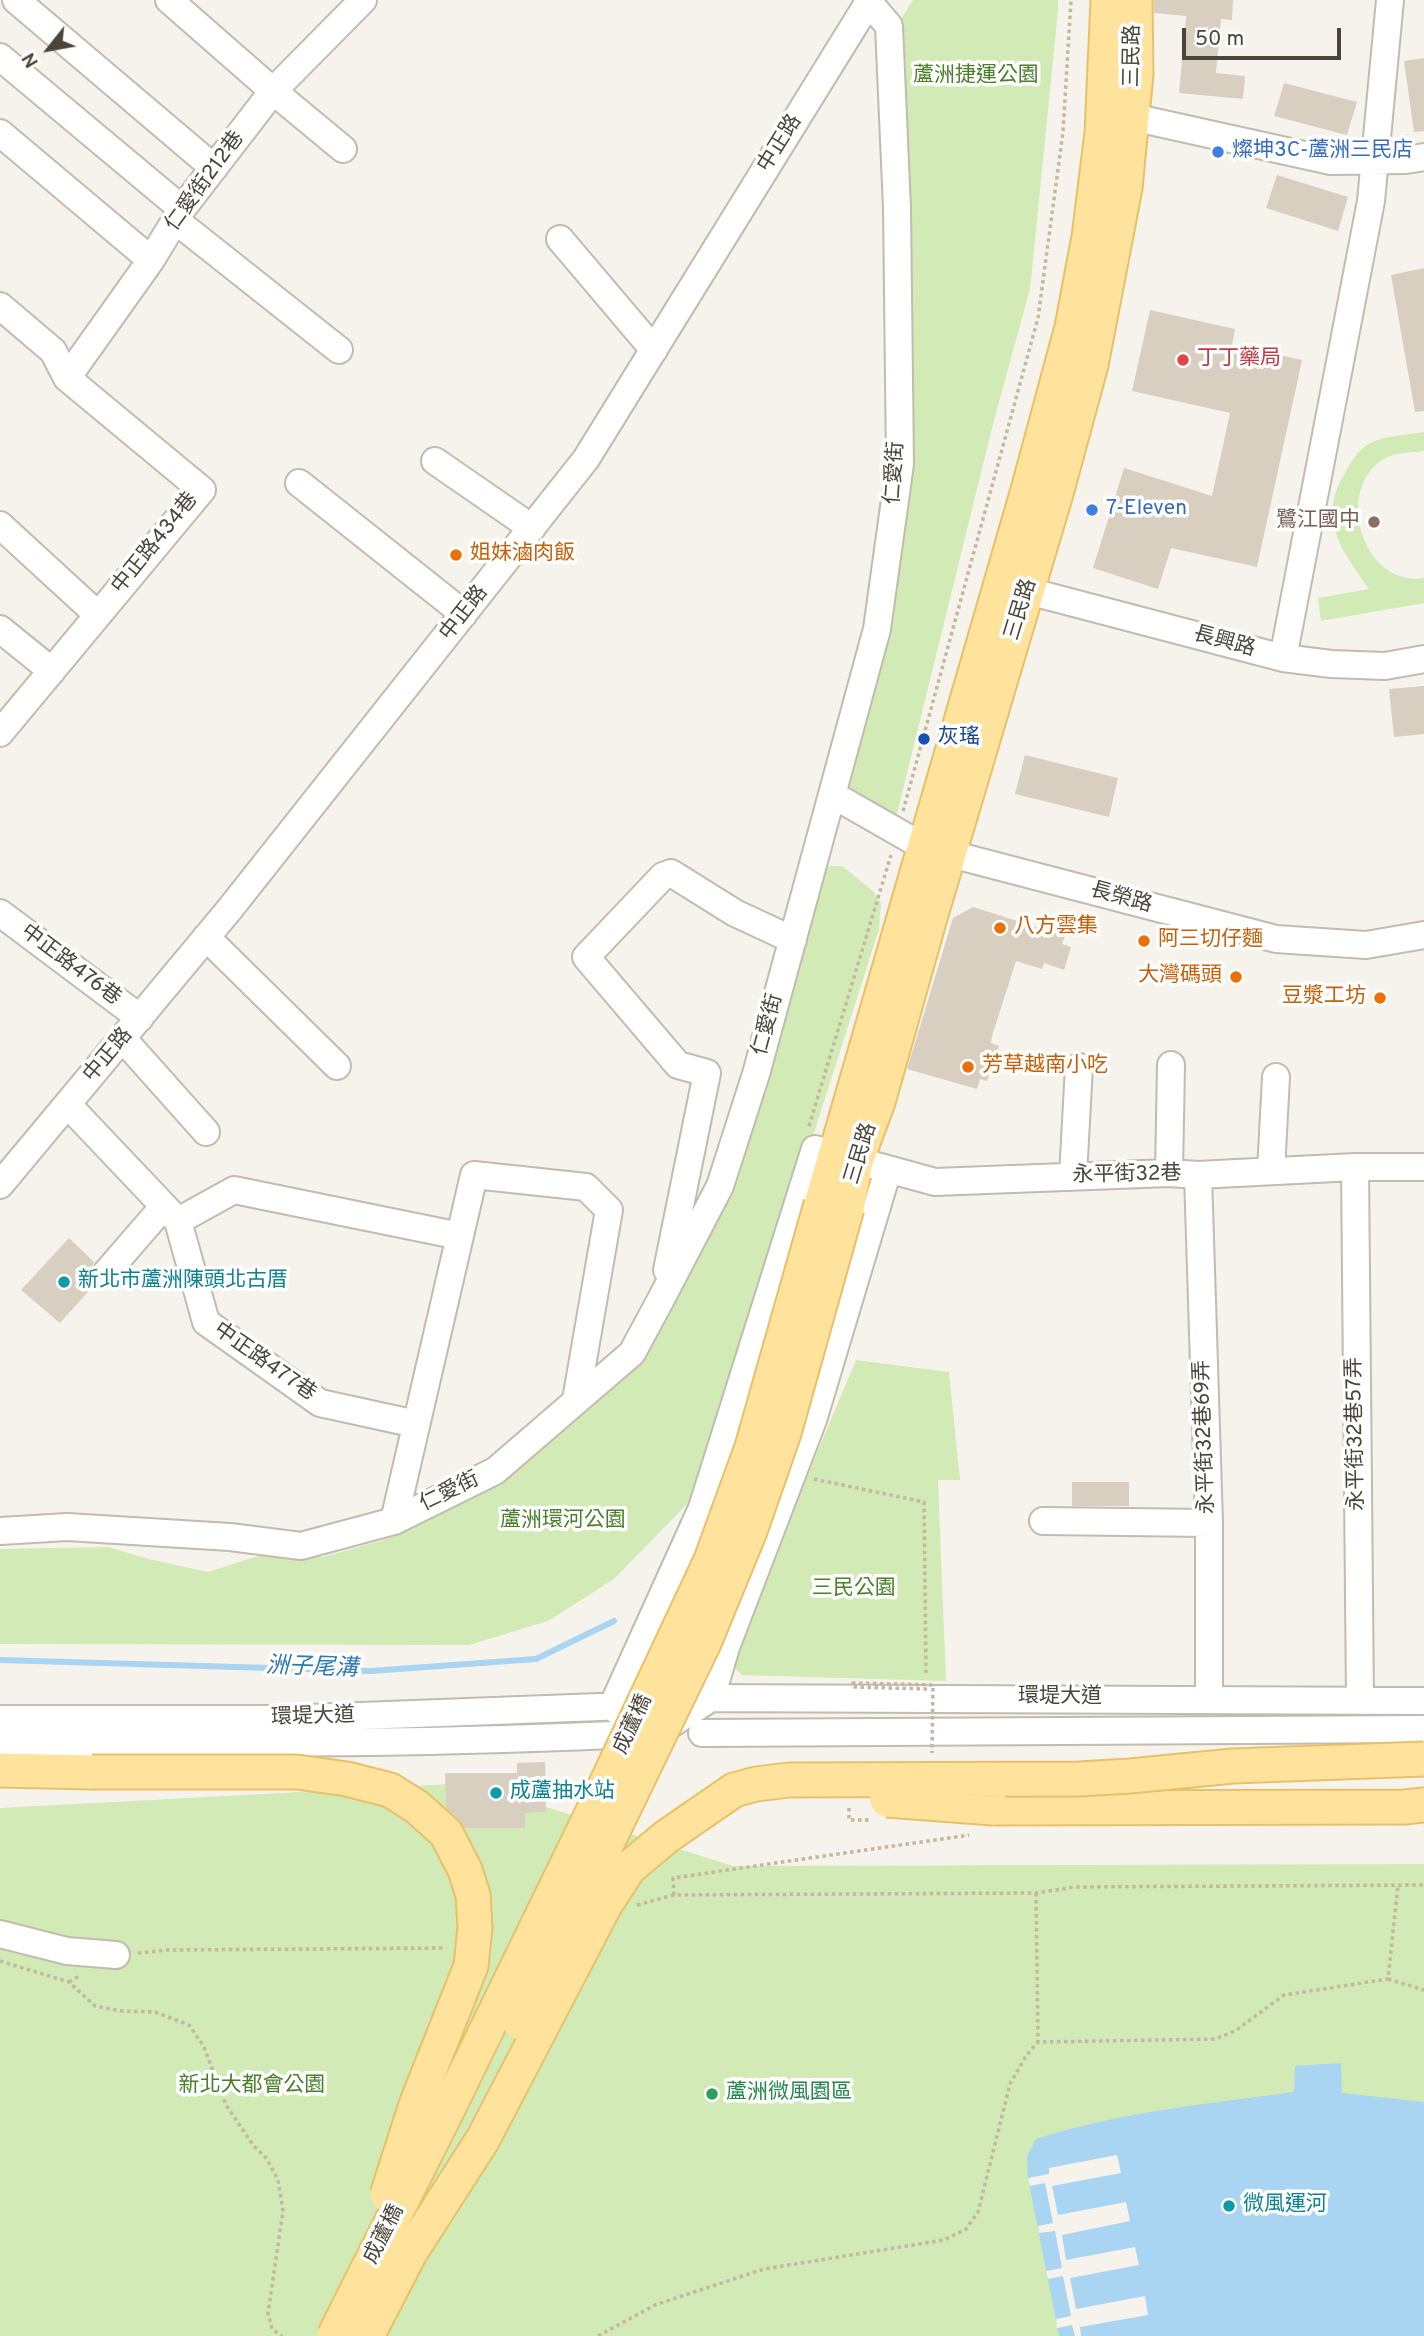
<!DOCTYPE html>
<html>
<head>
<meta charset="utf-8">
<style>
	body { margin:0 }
	#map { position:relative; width:1424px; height:2336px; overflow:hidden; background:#f6f3ec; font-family:Overpass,sans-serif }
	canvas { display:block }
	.north { position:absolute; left:14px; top:14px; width:70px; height:70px; -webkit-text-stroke:5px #fff; paint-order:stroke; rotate:239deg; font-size:19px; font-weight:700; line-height:28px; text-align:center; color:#4b4439 }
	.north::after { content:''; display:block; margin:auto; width:24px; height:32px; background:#4b4439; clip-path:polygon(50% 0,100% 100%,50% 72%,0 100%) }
	.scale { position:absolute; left:1182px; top:28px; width:159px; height:32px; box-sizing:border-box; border:4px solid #4b4439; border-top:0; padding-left:9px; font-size:21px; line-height:24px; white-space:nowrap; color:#4b4439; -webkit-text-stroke:5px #fff; paint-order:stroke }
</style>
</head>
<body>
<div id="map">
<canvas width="1424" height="2336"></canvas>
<div class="north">N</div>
<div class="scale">50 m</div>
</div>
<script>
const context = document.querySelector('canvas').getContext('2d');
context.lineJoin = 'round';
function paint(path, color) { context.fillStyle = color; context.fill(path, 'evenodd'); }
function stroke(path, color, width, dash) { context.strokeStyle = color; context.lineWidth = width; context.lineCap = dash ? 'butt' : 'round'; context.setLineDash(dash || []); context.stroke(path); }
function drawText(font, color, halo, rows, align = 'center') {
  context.font = font + ' Overpass,"Noto Sans TC",sans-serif'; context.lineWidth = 7; context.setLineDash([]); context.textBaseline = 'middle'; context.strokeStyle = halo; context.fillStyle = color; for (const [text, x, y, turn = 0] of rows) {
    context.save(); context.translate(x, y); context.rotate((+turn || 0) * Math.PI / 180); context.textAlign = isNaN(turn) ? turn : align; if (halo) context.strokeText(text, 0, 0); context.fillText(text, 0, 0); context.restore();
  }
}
const green = new Path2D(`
	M 913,0 L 1058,0 L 1058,11 L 1030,289 L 994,420 L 893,830 L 833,795 L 908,470 L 900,21 Z
	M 1424,432 L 1424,451 C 1413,453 1396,452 1386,458 C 1333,485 1361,588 1424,578 L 1424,603 L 1321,621 L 1318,598 L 1369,589 C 1342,550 1316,519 1346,471 C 1352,460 1359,449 1371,443 C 1385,435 1408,435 1424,432 Z
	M 830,866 L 842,866 L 874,892 L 881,903 L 879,929 L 706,1472 L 687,1504 L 614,1579 L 548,1621 L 469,1645 L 0,1644 L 0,1549 L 108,1547 L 149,1559 L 208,1572 L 258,1556 L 323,1557 L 384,1540 L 494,1479 L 644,1346 L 676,1299 L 727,1191 L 822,871 Z
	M 856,1360 L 949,1372 L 960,1480 L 938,1480 L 946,1681 L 742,1675 L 733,1667 L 732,1654 Z
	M 470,1783 L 733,1866 L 1424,1864 L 1424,2336 L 0,2336 L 0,1808 Z`);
const water = new Path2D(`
	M 1341,2063 L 1342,2093 L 1424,2102 L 1424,2336 L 1059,2336 L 1028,2178 L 1027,2156 L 1036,2139 C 1119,2112 1207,2104 1294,2092 L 1295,2066 Z`);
const pier = new Path2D(`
	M 1117,2155 L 1121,2173 L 1052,2186 L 1058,2215 L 1126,2202 L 1130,2221 L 1062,2235 L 1066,2260 L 1135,2247 L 1139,2265 L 1070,2278 L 1076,2309 L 1145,2296 L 1148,2315 L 1080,2327 L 1081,2336 L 1075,2336 L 1072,2325 L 1057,2328 L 1056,2319 L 1071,2316 L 1063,2276 L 1048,2279 L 1046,2271 L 1062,2268 L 1055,2231 L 1039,2233 L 1038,2226 L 1053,2223 L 1045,2183 L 1030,2186 L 1028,2178 L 1049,2174 L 1049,2168 Z`);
const stream = new Path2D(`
	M 0,1660 L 371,1671 L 536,1659 L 614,1621`);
const building = new Path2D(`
	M 1154,0 L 1233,0 L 1232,20 L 1221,19 L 1216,73 L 1245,76 L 1243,99 L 1179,93 L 1186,16 L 1154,13 Z
	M 1424,58 L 1424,131 L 1414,132 L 1404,61 Z
	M 1284,83 L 1357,102 L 1347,135 L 1274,116 Z
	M 1277,175 L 1348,197 L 1338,231 L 1266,208 Z
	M 1424,268 L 1424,411 L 1415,412 L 1391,275 Z
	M 1150,310 L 1235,329 L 1232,345 L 1302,360 L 1257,567 L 1171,548 L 1158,589 L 1093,568 L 1124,468 L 1212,496 L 1230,413 L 1132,391 Z
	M 1424,686 L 1424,734 L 1394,737 L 1389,689 Z
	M 1025,755 L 1118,778 L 1109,817 L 1015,794 Z
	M 973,907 L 1065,936 L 1062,944 L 1071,947 L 1064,970 L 1044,963 L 1042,969 L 1016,961 L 992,1036 L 991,1043 L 999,1046 L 987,1081 L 980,1079 L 977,1089 L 907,1069 L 953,918 Z
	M 69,1238 L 94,1262 L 90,1271 L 91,1279 L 95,1284 L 60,1323 L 21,1290 Z
	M 1072,1482 L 1129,1482 L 1129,1506 L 1072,1506 Z
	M 545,1762 L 546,1812 L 525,1813 L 525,1828 L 465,1828 L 459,1819 L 446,1807 L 445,1773 L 517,1773 L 517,1763 Z`);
const path = new Path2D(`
	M 903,811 L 1038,318 L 1063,132 L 1071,0
	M 809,1126 L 891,855
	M 814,1479 L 924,1502 L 926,1676
	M 849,1808 L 849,1820 L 871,1820
	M 1036,1893 L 1038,2042
	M 674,1895 L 673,1878 L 969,1835
	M 637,1905 L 674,1895 L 1036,1893 L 1075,1887 L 1424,1885
	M 138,1953 L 167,1950 L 445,1948
	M 0,1961 L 69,1982 L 95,2006 L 121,2011 L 155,2012 L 189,2025 L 204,2047 L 226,2105 L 253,2145 L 267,2159 L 278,2180 L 283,2211 L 268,2313 L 272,2329 L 282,2336
	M 1388,1979 L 1424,1990
	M 69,1982 L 79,1976
	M 598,2336 L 655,2305 L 764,2269 L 944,2240 L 966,2229 L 978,2212 L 1010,2084 L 1026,2056 L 1038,2042 L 1215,2039 L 1235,2031 L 1284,1995 L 1388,1979 L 1398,1885`);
const minor = new Path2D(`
	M 16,0 L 214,168
	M 169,0 L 273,91 L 343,149
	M 0,57 L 182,209
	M 1132,117 L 1331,161 L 1406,160 L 1424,157
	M 0,133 L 151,260
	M 175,220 L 339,350
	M 560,239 L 654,350
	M 0,306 L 53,351 L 67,378 L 202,490 L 0,733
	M 67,378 L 151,260 L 182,209 L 273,91 L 363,0
	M 435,461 L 532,528
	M 299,483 L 464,614
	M 0,525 L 98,615
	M 1028,591 L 1283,658 L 1331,664 L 1385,666 L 1424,659
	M 0,629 L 52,671
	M 1283,658 L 1371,201 L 1390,0
	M 833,795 L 924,847 L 1276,939 L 1366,945 L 1424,935
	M 0,913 L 140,1018
	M 206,937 L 337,1066
	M 123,1039 L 206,1132
	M 68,1105 L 178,1221 L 206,1322 L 320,1403 L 416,1424
	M 1355,1167 L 1360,1701
	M 888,1170 L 813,1420 L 726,1647 L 711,1698 L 653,1736 L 612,1707 L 702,1508 L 815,1149 L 935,1182 L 1169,1173 L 1198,1175 L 1355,1167 L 1424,1167
	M 1271,1171 L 1276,1077
	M 1169,1173 L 1171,1065
	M 1198,1175 L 1209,1523 L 1209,1699
	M 1073,1176 L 1079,1067
	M 0,1185 L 229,910 L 586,459 L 870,0
	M 178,1221 L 234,1190 L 460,1236
	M 667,1270 L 707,1073 L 678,1065 L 586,957 L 663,876 L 671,873 L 735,913 L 793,940
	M 106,1273 L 164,1206
	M 394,1521 L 474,1175 L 586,1187 L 609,1210 L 576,1400
	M 1043,1521 L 1209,1523
	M 0,1531 L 67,1527 L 230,1537 L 301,1546 L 394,1521 L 495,1471 L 632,1353 L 660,1301 L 720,1186 L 756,1074 L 877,629 L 900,464 L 897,208 L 889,26 L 867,0
	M 696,1698 L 1424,1701
	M 0,1719 L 281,1719 L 626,1706
	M 702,1733 L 1424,1729
	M 0,1742 C 205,1744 409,1744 613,1735
	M 0,1934 L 67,1951 L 116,1955`);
const major = new Path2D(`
	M 821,1204 L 1028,490 L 1072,327 L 1089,237 L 1102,133 L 1108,0
	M 847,1208 L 856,1161 L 878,1102 L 929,921 L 1057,490 L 1091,365 L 1125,188 L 1136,74 L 1135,0
	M 0,1770 L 92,1772
	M 993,1808 L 1405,1807 L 1424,1805`);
const pathBridge = new Path2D(`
	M 927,1689 L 853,1687 L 853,1683 L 933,1685 L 932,1753`);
const majorBridge = new Path2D(`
	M 92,1772 L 297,1772 L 347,1779 L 390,1790 L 417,1807 L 446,1833 L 465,1870 L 473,1895 L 475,1927 L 471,1966 L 417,2102 L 387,2195
	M 887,1800 L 993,1808
	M 520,2023 L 704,1643 L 750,1531 L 784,1433 L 847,1208
	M 334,2336 L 447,2111 L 597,1803 L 711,1560 L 752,1447 L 821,1204
	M 367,2336 L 410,2253 L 483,2139 L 605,1905 L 629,1868 L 666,1837 L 734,1790 L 756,1784 L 789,1780 L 1079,1779 L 1130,1776 L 1233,1766 L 1424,1759`);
const markers = [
	[1218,152,7,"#3f7fe0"],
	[1183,360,7,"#e0444e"],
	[1092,510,7,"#3f7fe0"],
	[1374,522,7,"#8d6e63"],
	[456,555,7,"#e8710a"],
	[924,739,7,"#1a4fb4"],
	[1000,928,7,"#e8710a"],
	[1144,941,7,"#e8710a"],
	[1236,977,7,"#e8710a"],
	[1380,998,7,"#e8710a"],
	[968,1067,7,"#e8710a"],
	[64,1282,7,"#0f9aa8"],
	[496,1793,7,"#0f9aa8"],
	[712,2094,7,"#2e9e5b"],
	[1229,2206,7,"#0f9aa8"]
];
const streetNames = [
	["三民路",1134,56,-89],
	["中正路",781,144,-58],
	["仁愛街212巷",206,182,-54],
	["仁愛街",896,473,-86],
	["中正路434巷",156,544,-51],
	["三民路",1022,610,-73],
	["中正路",465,614,-52],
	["長興路",1224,643,15],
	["長榮路",1121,899,15],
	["中正路476巷",70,966,37],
	["仁愛街",769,1025,-75],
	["中正路",109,1056,-50],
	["三民路",862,1154,-73],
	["永平街32巷",1127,1176,-1],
	["中正路477巷",264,1363,35],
	["永平街32巷57弄",1357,1434,-91],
	["永平街32巷69弄",1206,1437,-92],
	["仁愛街",450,1493,-26],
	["環堤大道",1060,1698],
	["環堤大道",313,1718,-2],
	["成蘆橋",634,1725,-65],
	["成蘆橋",385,2235,-63]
];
const parkNames = [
	["蘆洲捷運公園",976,77],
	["蘆洲環河公園",563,1522],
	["三民公園",854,1590],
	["新北大都會公園",252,2087]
];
const shopNames = [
	["燦坤3C-蘆洲三民店",1232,152],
	["7-Eleven",1106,510]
];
const healthNames = [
	["丁丁藥局",1197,360]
];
const educationNames = [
	["鷺江國中",1360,522]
];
const foodNames = [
	["姐妹滷肉飯",470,555],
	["八方雲集",1014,928],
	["阿三切仔麵",1158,941],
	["大灣碼頭",1222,977,"right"],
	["豆漿工坊",1366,998,"right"],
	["芳草越南小吃",982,1067]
];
const transitNames = [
	["灰瑤",938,739]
];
const cultureNames = [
	["新北市蘆洲陳頭北古厝",78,1282],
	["成蘆抽水站",510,1793],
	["微風運河",1243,2206]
];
const leisureNames = [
	["蘆洲微風園區",726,2094]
];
const waterNames = [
	["洲子尾溝",312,1669,2]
];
paint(green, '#d2eab5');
paint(water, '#a9d4f2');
paint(pier, '#f6f3ec');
stroke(stream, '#a9d4f2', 6);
paint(building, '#d8cfc1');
stroke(minor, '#c2bbae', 30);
stroke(major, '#e6c16a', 37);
stroke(path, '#c4b79f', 3.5, [3.5, 3.5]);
stroke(minor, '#fff', 26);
stroke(major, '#ffe39c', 33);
stroke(majorBridge, '#e6c16a', 37, []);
stroke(pathBridge, '#c4b79f', 3.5, [3.5, 3.5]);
stroke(majorBridge, '#ffe39c', 33);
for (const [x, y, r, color] of markers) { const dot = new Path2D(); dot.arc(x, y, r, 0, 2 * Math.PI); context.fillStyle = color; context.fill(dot); stroke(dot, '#fff', 2.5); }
drawText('21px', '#4b4439', '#fff', streetNames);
drawText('21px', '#4a7f2a', '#fff', parkNames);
drawText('21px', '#366cbe', '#fff', shopNames, 'left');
drawText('21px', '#be3a42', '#fff', healthNames, 'left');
drawText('21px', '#785e54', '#fff', educationNames, 'right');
drawText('21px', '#c56008', '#fff', foodNames, 'left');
drawText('21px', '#164399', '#fff', transitNames, 'left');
drawText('21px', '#0d838f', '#fff', cultureNames, 'left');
drawText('21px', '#27864d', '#fff', leisureNames, 'left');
drawText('italic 23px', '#2e7ab2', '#fff', waterNames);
</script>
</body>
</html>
